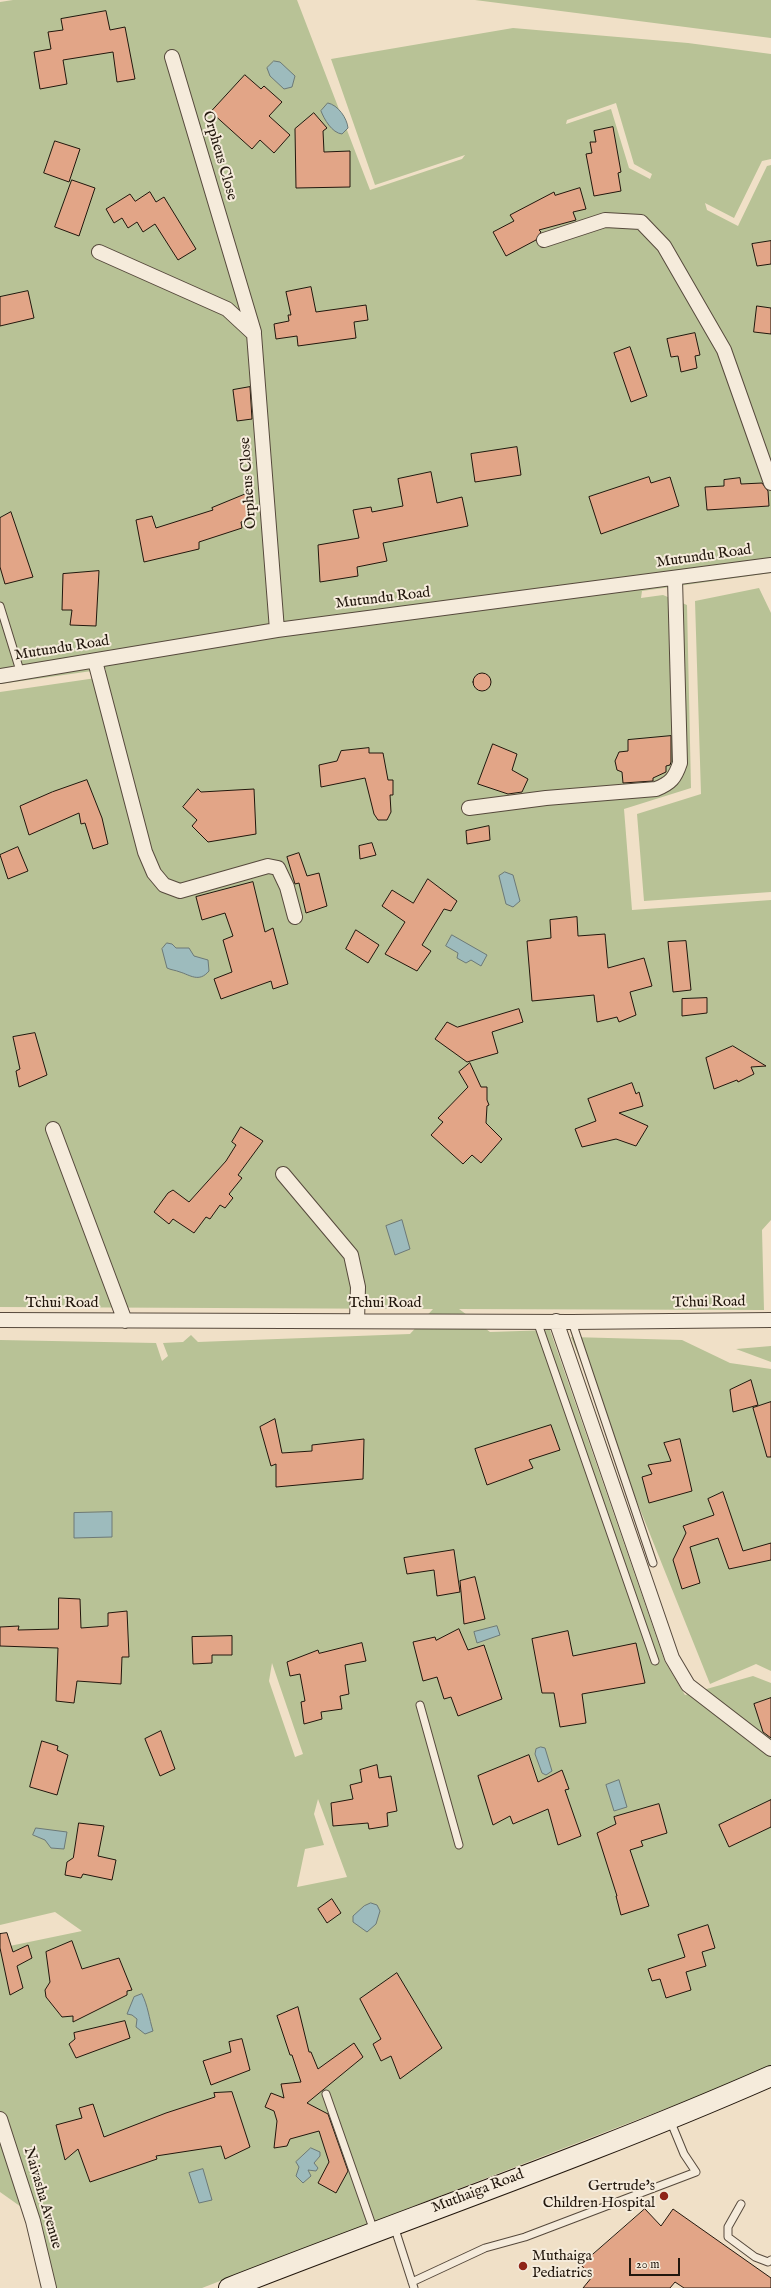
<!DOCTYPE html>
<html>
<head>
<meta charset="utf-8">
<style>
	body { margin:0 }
	#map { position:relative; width:771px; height:2288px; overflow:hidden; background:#f0e0c7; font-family:"IM FELL English",serif }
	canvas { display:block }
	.scale { position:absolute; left:629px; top:2258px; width:51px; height:18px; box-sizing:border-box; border:2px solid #22170d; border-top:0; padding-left:5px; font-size:12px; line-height:14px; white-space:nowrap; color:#22170d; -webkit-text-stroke:3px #f5ebdb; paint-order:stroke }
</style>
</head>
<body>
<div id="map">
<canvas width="771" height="2288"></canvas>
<div class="scale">20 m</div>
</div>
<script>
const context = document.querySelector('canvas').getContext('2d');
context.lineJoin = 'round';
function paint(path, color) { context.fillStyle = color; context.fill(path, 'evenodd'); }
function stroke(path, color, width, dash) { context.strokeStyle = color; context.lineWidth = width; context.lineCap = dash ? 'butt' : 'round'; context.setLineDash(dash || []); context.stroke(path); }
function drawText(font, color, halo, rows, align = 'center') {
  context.font = font + ' "IM FELL English",serif'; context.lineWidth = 4; context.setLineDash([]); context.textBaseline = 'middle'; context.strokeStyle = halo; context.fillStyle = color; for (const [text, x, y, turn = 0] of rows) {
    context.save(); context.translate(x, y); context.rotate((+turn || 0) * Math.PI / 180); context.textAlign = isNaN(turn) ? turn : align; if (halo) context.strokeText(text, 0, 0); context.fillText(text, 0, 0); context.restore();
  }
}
const green = new Path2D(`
	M 13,0 L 297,0 L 370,190 L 462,159 L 465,155 L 375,185 L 331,59 L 513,28 L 688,43 L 771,54 L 771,159 L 762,161 L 734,218 L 705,203 L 707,210 L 738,226 L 767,166 L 771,165 L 771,573 L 642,591 L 641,598 L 663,595 L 687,605 L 691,788 L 624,809 L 632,910 L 771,900 L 771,1220 L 762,1230 L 764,1310 L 459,1309 L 490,1332 L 550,1330 L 665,1662 L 685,1695 L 753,1676 L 771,1683 L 771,2068 L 202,2288 L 55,2288 L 34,2216 L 0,2192 L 0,1948 L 82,1931 L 55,1912 L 0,1925 L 0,1340 L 156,1343 L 162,1361 L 168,1356 L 163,1343 L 183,1342 L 191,1335 L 198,1342 L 410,1334 L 433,1309 L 0,1307 L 0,692 L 103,677 L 106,669 L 0,684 L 0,2 ZM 616,103 L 634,164 L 652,174 L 650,179 L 629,168 L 611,109 L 566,124 L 567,120 ZM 272,1663 L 303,1754 L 295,1757 L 269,1681 ZM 318,1799 L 347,1877 L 297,1887 L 305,1849 L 324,1845 L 314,1814 Z
	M 475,0 L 771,0 L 771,38 Z
	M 759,588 L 771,613 L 771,892 L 644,901 L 637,814 L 701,794 L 695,601 Z
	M 571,1337 L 682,1340 L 730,1363 L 771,1369 L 771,1671 L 756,1664 L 710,1684 Z
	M 771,1346 L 771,1362 L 736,1349 Z`);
const water = new Path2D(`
	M 274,61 L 280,62 L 295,76 L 292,87 L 284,89 L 270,76 L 267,68 Z
	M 328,103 C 338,105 347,118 348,128 L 342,134 C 332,133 324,119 321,111 Z
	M 505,872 L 513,875 L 520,901 L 513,907 L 506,904 L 499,876 Z
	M 452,935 L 487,955 L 481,966 L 471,960 L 466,963 L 457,958 L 458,953 L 446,946 Z
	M 167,943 L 172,944 L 176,948 L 189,948 L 194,956 L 208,960 L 209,971 C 199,983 190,975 180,972 C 175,970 171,970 167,968 L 162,949 Z
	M 402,1220 L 410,1249 L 395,1255 L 386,1226 Z
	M 112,1512 L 112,1537 L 74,1538 L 74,1513 Z
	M 497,1626 L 500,1635 L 477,1643 L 474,1632 Z
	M 541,1747 L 545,1748 L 552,1771 L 546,1775 L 542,1773 L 535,1754 L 536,1749 Z
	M 619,1780 L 627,1807 L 614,1811 L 606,1785 Z
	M 36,1828 L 67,1832 L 64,1849 L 51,1848 L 45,1840 L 33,1835 Z
	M 371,1903 L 377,1905 L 380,1911 L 376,1924 L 367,1932 L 353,1922 L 353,1916 L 364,1906 Z
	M 142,1994 C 148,2006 149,2018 153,2031 L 145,2034 L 136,2027 L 137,2019 L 132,2015 L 127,2014 L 134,1997 Z
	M 311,2148 L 320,2152 L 320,2156 L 314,2163 L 318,2168 L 316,2171 L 308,2170 L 311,2176 L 303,2183 L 296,2176 L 299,2167 L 296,2162 Z
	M 203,2169 L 212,2200 L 199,2203 L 189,2173 Z`);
const building = new Path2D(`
	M 106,11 L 110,30 L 125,27 L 135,79 L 117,82 L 113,52 L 63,60 L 67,84 L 40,89 L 34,52 L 51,49 L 48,32 L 63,30 L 61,19 Z
	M 245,75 L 261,89 L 264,86 L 282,102 L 269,116 L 290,135 L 274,153 L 260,140 L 252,149 L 211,112 Z
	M 314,113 L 327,128 L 323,131 L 324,152 L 350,151 L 350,187 L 296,188 L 295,129 Z
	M 613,127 L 621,172 L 618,173 L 621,191 L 594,196 L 586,154 L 592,153 L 590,142 L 596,142 L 594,131 Z
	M 55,141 L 80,149 L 69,182 L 44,173 Z
	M 72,180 L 95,188 L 79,236 L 55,227 Z
	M 580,188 L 586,209 L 573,212 L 576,220 L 539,230 L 541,232 L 536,240 L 506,256 L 493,232 L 514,221 L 510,215 L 554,192 L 555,195 Z
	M 150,192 L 156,202 L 164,197 L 196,249 L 178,260 L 155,224 L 143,232 L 137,222 L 128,228 L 122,218 L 114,223 L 106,209 L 130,194 L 135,201 Z
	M 771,241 L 771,264 L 757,266 L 752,244 Z
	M 311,287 L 316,312 L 366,305 L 368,320 L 354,322 L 356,338 L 298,346 L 297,336 L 276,339 L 274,324 L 289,321 L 288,315 L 291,315 L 286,292 Z
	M 28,291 L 34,318 L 0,326 L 0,297 Z
	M 757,306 L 771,308 L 771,334 L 754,332 Z
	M 695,333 L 700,355 L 695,356 L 697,368 L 681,372 L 678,356 L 671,357 L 667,339 Z
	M 630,347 L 647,396 L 631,402 L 614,353 Z
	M 250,387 L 252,419 L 237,421 L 233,390 Z
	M 517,447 L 521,475 L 475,482 L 471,454 Z
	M 431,472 L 437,503 L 462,497 L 468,526 L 383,543 L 387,561 L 357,567 L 358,576 L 320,582 L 318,545 L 359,538 L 353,510 L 371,507 L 372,512 L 403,506 L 398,479 Z
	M 649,477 L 651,483 L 670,477 L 679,506 L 601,534 L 589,497 Z
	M 740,478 L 741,484 L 762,483 L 768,491 L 769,506 L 707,510 L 705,487 L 724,486 L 724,480 Z
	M 246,494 L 255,517 L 241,522 L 242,528 L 199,542 L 199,549 L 144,562 L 136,520 L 152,516 L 156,528 L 213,510 L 212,508 Z
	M 11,512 L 33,577 L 5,584 L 0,567 L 0,518 Z
	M 99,571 L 96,626 L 70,625 L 72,610 L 62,610 L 63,574 Z
	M473 682a9 9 0 1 1 18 0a9 9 0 1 1-18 0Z
	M 671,736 L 671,762 L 670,765 L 666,766 L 666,772 L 653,778 L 653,781 L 623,783 L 622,772 L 617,770 L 615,761 L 619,752 L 628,751 L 628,740 Z
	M 493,744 L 517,754 L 512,770 L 528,779 L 522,792 L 508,794 L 478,784 Z
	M 369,748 L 369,753 L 383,753 L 388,780 L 393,780 L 393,795 L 390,795 L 391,812 L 387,820 L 378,820 L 374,814 L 365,778 L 321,787 L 319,765 L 337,761 L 341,751 Z
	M 87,780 L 102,818 L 108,844 L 93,849 L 85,823 L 81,824 L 79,813 L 29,835 L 20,806 L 52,792 Z
	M 198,789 L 201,792 L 254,789 L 256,834 L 208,842 L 192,826 L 197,820 L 183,807 Z
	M 489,826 L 490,840 L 467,844 L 466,831 Z
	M 372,843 L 376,855 L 360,859 L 359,846 Z
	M 18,847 L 28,871 L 8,879 L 0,855 Z
	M 299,853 L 307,876 L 319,873 L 327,906 L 306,913 L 299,883 L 295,884 L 287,857 Z
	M 428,879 L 457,901 L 451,911 L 444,909 L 422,945 L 431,951 L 417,971 L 385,954 L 405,922 L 382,906 L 392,890 L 413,903 Z
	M 253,882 L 265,932 L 273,928 L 288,984 L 273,989 L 271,981 L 221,999 L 214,979 L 232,972 L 223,940 L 233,936 L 225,913 L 202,920 L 196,897 Z
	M 577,917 L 578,936 L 605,934 L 608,968 L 644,958 L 652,986 L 630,992 L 636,1015 L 619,1022 L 617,1017 L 597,1022 L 594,995 L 532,1001 L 527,941 L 551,938 L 550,920 Z
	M 356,930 L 379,945 L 368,963 L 346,949 Z
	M 686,941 L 691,990 L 673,992 L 668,942 Z
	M 707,998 L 707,1013 L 682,1016 L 682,999 Z
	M 519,1009 L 523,1022 L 492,1032 L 498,1053 L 467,1062 L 435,1039 L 447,1022 L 457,1027 Z
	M 35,1033 L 47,1075 L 19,1087 L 16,1071 L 20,1069 L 13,1037 Z
	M 733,1046 L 766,1066 L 751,1067 L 754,1074 L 738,1082 L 737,1080 L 714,1089 L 706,1058 Z
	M 470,1063 L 481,1087 L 487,1087 L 487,1100 L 489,1105 L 487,1106 L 486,1123 L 502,1139 L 481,1163 L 472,1155 L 463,1164 L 431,1135 L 443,1122 L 438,1118 L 468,1087 L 459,1072 Z
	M 632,1083 L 636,1094 L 639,1092 L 643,1106 L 619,1113 L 648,1126 L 636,1146 L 616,1139 L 582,1147 L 575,1129 L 596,1121 L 588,1099 Z
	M 241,1127 L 263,1141 L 238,1175 L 242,1178 L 229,1194 L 233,1198 L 225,1208 L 220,1205 L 210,1219 L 206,1217 L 194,1233 L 173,1219 L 169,1224 L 154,1212 L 168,1193 L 173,1190 L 189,1202 L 226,1161 L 236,1145 L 232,1142 Z
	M 751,1380 L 758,1405 L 733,1412 L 730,1390 Z
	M 771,1402 L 771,1457 L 767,1457 L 753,1408 Z
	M 275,1419 L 282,1453 L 312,1451 L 312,1445 L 364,1439 L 363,1479 L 276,1487 L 276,1464 L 271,1466 L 260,1427 Z
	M 551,1425 L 560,1450 L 529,1460 L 533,1468 L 487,1485 L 475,1449 Z
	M 680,1439 L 692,1491 L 649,1503 L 642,1477 L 652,1474 L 648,1465 L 671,1461 L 664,1443 Z
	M 723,1492 L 743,1551 L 771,1543 L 771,1560 L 729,1569 L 718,1538 L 690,1547 L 700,1583 L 682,1589 L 673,1560 L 686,1533 L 683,1526 L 714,1515 L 708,1499 Z
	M 454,1550 L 460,1592 L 437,1596 L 434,1570 L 407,1574 L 404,1558 Z
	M 475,1577 L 485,1619 L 464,1624 L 460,1581 Z
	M 59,1598 L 80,1599 L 81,1628 L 108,1626 L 108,1613 L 127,1611 L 129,1657 L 122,1657 L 121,1684 L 77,1681 L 74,1703 L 56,1701 L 58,1648 L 0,1646 L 0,1627 L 19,1626 L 18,1630 L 58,1629 Z
	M 459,1629 L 468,1650 L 484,1645 L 502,1699 L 458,1716 L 451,1697 L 444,1699 L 437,1677 L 423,1681 L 413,1642 L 435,1637 L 436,1640 Z
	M 568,1631 L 573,1656 L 636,1643 L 645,1683 L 582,1694 L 586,1723 L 560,1727 L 554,1693 L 542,1693 L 532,1639 Z
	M 232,1636 L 232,1655 L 212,1655 L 212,1663 L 193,1664 L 192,1637 Z
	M 362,1643 L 366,1661 L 345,1665 L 349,1694 L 340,1696 L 342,1709 L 321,1712 L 322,1719 L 304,1724 L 301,1702 L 305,1701 L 300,1674 L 290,1676 L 287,1662 L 318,1650 L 319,1653 Z
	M 771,1698 L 771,1738 L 763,1732 L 754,1704 Z
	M 161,1731 L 175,1769 L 160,1776 L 145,1739 Z
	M 42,1741 L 58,1746 L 57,1750 L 68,1755 L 57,1795 L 30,1787 Z
	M 529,1755 L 538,1782 L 562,1770 L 569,1789 L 565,1790 L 581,1836 L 558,1845 L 548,1809 L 513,1824 L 510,1816 L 493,1825 L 478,1776 Z
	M 377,1765 L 379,1778 L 391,1776 L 397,1811 L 387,1813 L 388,1826 L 369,1829 L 368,1823 L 333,1826 L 331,1803 L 353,1799 L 350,1785 L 362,1782 L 360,1770 Z
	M 771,1800 L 771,1827 L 729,1847 L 719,1825 Z
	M 659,1804 L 667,1833 L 641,1841 L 643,1846 L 630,1850 L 649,1906 L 621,1915 L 616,1896 L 617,1896 L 597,1833 L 616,1824 L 614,1817 Z
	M 79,1823 L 104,1826 L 98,1856 L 116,1860 L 112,1880 L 83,1874 L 81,1878 L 65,1875 L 67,1862 L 73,1858 Z
	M 332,1899 L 341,1913 L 327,1923 L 318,1909 Z
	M 708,1925 L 715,1948 L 702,1952 L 706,1966 L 686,1972 L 691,1990 L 666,1998 L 660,1979 L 652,1981 L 648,1969 L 685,1957 L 678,1935 Z
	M 7,1933 L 13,1952 L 28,1945 L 32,1958 L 17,1966 L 23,1988 L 10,1995 L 0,1948 L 0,1934 Z
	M 72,1941 L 82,1969 L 119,1958 L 132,1990 L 127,1991 L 127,1995 L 73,2022 L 73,2016 L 62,2017 L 46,1997 L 45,1990 L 50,1982 L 46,1952 Z
	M 397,1973 L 442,2048 L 400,2079 L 391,2056 L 381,2061 L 373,2044 L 381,2039 L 360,1999 Z
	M 298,2007 L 309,2052 L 311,2052 L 318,2069 L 354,2043 L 363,2057 L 307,2103 L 328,2114 L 348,2171 L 336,2193 L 318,2183 L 329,2162 L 319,2131 L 290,2139 L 287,2146 L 274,2148 L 277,2121 L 274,2111 L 265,2107 L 271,2093 L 284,2098 L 281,2084 L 301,2082 L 292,2055 L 290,2055 L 277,2016 Z
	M 125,2021 L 130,2038 L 76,2058 L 69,2044 L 75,2039 L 74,2033 Z
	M 242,2039 L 250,2070 L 211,2085 L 203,2061 L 231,2052 L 229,2042 Z
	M 232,2092 L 250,2147 L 225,2159 L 221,2146 L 156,2156 L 157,2159 L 90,2182 L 78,2149 L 65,2160 L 56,2125 L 82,2118 L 79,2108 L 93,2104 L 104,2137 L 166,2113 L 215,2097 L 214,2093 Z
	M 645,2209 L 661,2226 L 673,2209 L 771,2278 L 771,2288 L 684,2288 L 675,2282 L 670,2288 L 583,2288 L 592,2277 L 581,2265 Z`);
const lane = new Path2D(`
	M 0,606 L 21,674
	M 537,1321 L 655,1661
	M 572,1322 L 653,1563
	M 420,1705 L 459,1845
	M 326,2094 L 374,2231
	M 741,2204 L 728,2227 L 728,2237 L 755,2257 L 768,2262 L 771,2260
	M 394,2226 L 414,2288
	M 412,2282 L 485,2248 L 525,2237 L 696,2172 L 684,2154 L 670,2120`);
const street = new Path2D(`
	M 172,57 L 254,332
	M 544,240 L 605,220 L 641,222 L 664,246 L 724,350 L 771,483
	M 99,252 L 227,309 L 254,334 L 277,630
	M 95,661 L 145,852 L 154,873 L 164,885 L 180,891 L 268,866 L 278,868 L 287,887 L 295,917
	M 0,676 L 277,630 L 771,565
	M 469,808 L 546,798 L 656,789 C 671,783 675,778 680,763 L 675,579
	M 53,1129 L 125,1321
	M 283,1174 L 351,1255 L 358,1287 L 357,1321
	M 0,1320 L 572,1322 L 771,1320
	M 556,1321 L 672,1658 L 688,1685 L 771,1749
	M 0,2119 L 33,2221 L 49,2288`);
const secondary = new Path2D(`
	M 229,2288 C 410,2217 594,2154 771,2076`);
const markers = [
	[664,2196,5,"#8f2418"],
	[523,2266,5,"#8f2418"]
];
const streetNames = [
	["Orpheus Close",219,156,74],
	["Orpheus Close",249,483,-94],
	["Mutundu Road",704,557,-8],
	["Mutundu Road",383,599,-7],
	["Mutundu Road",62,649,-9],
	["Tchui Road",709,1303,-1],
	["Tchui Road",62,1304],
	["Tchui Road",385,1304],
	["Muthaiga Road",478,2192,-21],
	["Naivasha Avenue",42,2198,74]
];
const poiNames = [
	["Gertrude's",655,2187],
	["Children Hospital",655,2204],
	["Muthaiga",532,2257,"left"],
	["Pediatrics",532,2274,"left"]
];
paint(green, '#b8c296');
paint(water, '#9dbbbd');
stroke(water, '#6c7977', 1);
paint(building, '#e2a587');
stroke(building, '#22170d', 1);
stroke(lane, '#56493c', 9);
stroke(street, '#56493c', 16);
stroke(secondary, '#22170d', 22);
stroke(lane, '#f5ebdb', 7);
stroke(street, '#f5ebdb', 14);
stroke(secondary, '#f5ebdb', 20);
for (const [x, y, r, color] of markers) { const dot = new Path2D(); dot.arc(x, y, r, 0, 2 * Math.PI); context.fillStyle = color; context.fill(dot); stroke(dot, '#f5ebdb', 1.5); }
drawText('15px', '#22170d', '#f5ebdb', streetNames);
drawText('15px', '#22170d', '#f5ebdb', poiNames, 'right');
</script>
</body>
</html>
